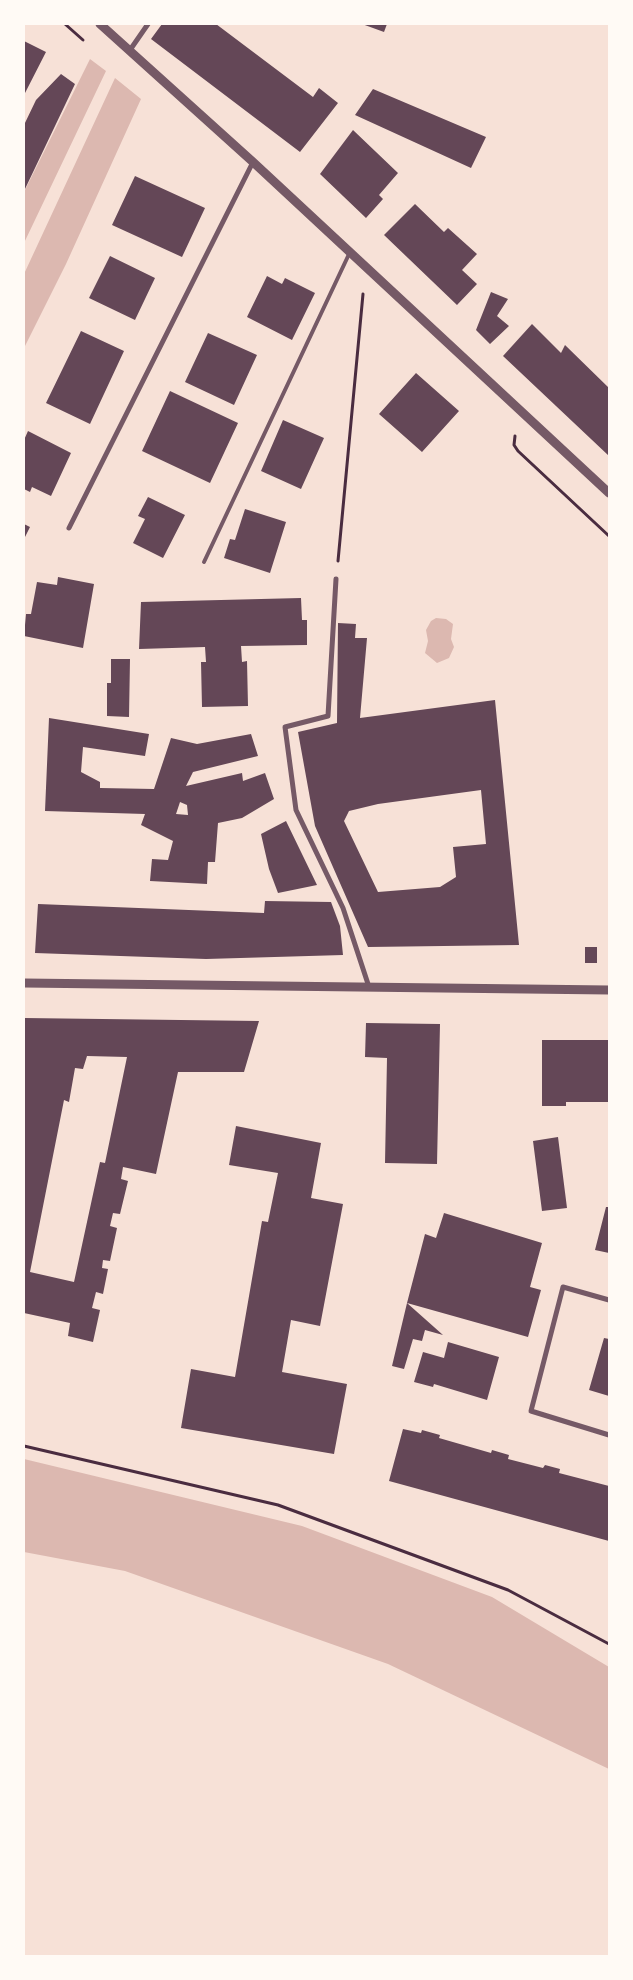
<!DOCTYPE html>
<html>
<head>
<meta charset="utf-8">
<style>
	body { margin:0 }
	#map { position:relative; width:633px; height:1980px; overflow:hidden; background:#f7e1d7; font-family:Lora,serif }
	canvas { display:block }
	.frame { position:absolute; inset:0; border:25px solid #fffaf5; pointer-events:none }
</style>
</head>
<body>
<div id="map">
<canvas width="633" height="1980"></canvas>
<div class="frame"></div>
</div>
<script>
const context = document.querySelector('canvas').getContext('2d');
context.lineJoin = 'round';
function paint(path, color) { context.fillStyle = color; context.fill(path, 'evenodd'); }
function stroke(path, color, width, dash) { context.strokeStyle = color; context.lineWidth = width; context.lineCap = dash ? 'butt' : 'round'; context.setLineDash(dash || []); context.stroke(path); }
const water = new Path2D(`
	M 90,59 L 106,71 L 24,243 L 24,192 Z
	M 115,78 L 141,99 L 66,264 L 24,348 L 24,274 Z
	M 436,618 L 446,619 L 453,624 L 451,639 L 454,647 L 449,658 L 437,663 L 425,653 L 428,641 L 426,630 L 431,621 Z
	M 24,1459 L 302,1526 L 492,1597 L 609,1667 L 609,1769 L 388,1664 L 125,1571 L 24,1552 Z`);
const building = new Path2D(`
	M 162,24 L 216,24 L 313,97 L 319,88 L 338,103 L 300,152 L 151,39 Z
	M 362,24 L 387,24 L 384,32 Z
	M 24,41 L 46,52 L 24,95 Z
	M 61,74 L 75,84 L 25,189 L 24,125 L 36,100 Z
	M 373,89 L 486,137 L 471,168 L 355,115 Z
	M 353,130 L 398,173 L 379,195 L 383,199 L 366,218 L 320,174 Z
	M 135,176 L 205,208 L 182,257 L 112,225 Z
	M 415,204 L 444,232 L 448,228 L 477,254 L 462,270 L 477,284 L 457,305 L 384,235 Z
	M 110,256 L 155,278 L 135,320 L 89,298 Z
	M 267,276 L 282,284 L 285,278 L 315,293 L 292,340 L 247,317 Z
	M 491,292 L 508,299 L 497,316 L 509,326 L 490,344 L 476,330 Z
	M 532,324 L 561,353 L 565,345 L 609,388 L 609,456 L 503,356 Z
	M 81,331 L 124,351 L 90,424 L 46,403 Z
	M 208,333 L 257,355 L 234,405 L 185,382 Z
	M 416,373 L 459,411 L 422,452 L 379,414 Z
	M 170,391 L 238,423 L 210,483 L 142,451 Z
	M 283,420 L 324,438 L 301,489 L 261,471 Z
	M 28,431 L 71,453 L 51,496 L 32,487 L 30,492 L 24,489 L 24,440 Z
	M 148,497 L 185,515 L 163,558 L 133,543 L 145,519 L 138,516 Z
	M 245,509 L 286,522 L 270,573 L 224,558 L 230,539 L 235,540 Z
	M 24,524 L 30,527 L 24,539 Z
	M 58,577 L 94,584 L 83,648 L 24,636 L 26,614 L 31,614 L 37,582 L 57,585 Z
	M 301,598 L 302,620 L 307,620 L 307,645 L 241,646 L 242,662 L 247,661 L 248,706 L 202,707 L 201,662 L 206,662 L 205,647 L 139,649 L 141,602 Z
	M 338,623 L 356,624 L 355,638 L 367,638 L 360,718 L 495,700 L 519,945 L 368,947 L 315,826 L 298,732 L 337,723 ZM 481,790 L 486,844 L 453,847 L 456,877 L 440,887 L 378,892 L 344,821 L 349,811 L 378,804 Z
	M 111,659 L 130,659 L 129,717 L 107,716 L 107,683 L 111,683 Z
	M 49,718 L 149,734 L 145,756 L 83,747 L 81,772 L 100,782 L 100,788 L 154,789 L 171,738 L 197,744 L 251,734 L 258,756 L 193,772 L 186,786 L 242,773 L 243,781 L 265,773 L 274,799 L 242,818 L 218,823 L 215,862 L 208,862 L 207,884 L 150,881 L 152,859 L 168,860 L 173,841 L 141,825 L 145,814 L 45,811 ZM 180,802 L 187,805 L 188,815 L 176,814 Z
	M 286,821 L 317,885 L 278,893 L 269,869 L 261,834 Z
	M 265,901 L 331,902 L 340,926 L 343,955 L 206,959 L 35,953 L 38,904 L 264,913 Z
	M 585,947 L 597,947 L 597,963 L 585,963 Z
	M 24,1018 L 259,1021 L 244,1072 L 178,1072 L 156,1174 L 123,1167 L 121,1179 L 128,1181 L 120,1214 L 113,1213 L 110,1226 L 117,1228 L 110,1261 L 103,1260 L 102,1268 L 108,1269 L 103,1294 L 96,1292 L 92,1308 L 100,1310 L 93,1342 L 68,1336 L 70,1323 L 24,1313 ZM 87,1056 L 127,1057 L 105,1163 L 100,1162 L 74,1282 L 30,1272 L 64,1100 L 69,1102 L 75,1068 L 83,1069 Z
	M 366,1023 L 440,1024 L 437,1164 L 385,1163 L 387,1058 L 365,1057 Z
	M 542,1040 L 609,1040 L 609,1102 L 566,1102 L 566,1106 L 542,1106 Z
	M 236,1126 L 321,1143 L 311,1198 L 343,1204 L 320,1326 L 291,1320 L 282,1372 L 347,1384 L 334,1454 L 181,1428 L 191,1369 L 235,1377 L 262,1221 L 268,1222 L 278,1173 L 229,1165 Z
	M 558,1137 L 567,1208 L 542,1211 L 533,1141 Z
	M 606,1207 L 609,1207 L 609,1253 L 595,1250 Z
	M 444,1213 L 542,1243 L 530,1287 L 541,1290 L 528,1337 L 407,1303 L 443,1335 L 425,1330 L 422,1341 L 413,1339 L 404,1369 L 392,1366 L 407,1303 L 425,1234 L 436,1238 Z
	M 604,1338 L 609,1339 L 609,1396 L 589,1390 Z
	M 448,1342 L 499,1357 L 487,1400 L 434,1384 L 433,1387 L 414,1382 L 423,1352 L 444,1358 Z
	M 403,1429 L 421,1433 L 422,1430 L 440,1435 L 439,1438 L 491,1453 L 492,1450 L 509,1455 L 508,1459 L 543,1468 L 545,1465 L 560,1469 L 559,1473 L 609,1486 L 609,1541 L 389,1481 Z`);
const path = new Path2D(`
	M 65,24 L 83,40
	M 515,436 L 514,445 L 518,451 L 609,536
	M 338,561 L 363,294
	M 24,1446 L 278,1505 L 508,1590 L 609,1644`);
const service = new Path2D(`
	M 204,562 L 350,252`);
const minor = new Path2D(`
	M 130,50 L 148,24
	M 69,528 L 253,162
	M 336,579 L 328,716 L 285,727 L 296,810 L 343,908 L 369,987
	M 609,1300 L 563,1287 L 531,1411 L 609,1435`);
const tertiary = new Path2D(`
	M 100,24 L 253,162 L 609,493
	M 24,983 L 609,990`);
paint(water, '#dcb8b0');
paint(building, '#644757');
stroke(path, '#4a2c40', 3);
stroke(service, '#755966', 4);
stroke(minor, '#755966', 5);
stroke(tertiary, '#755966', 9);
</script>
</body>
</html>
